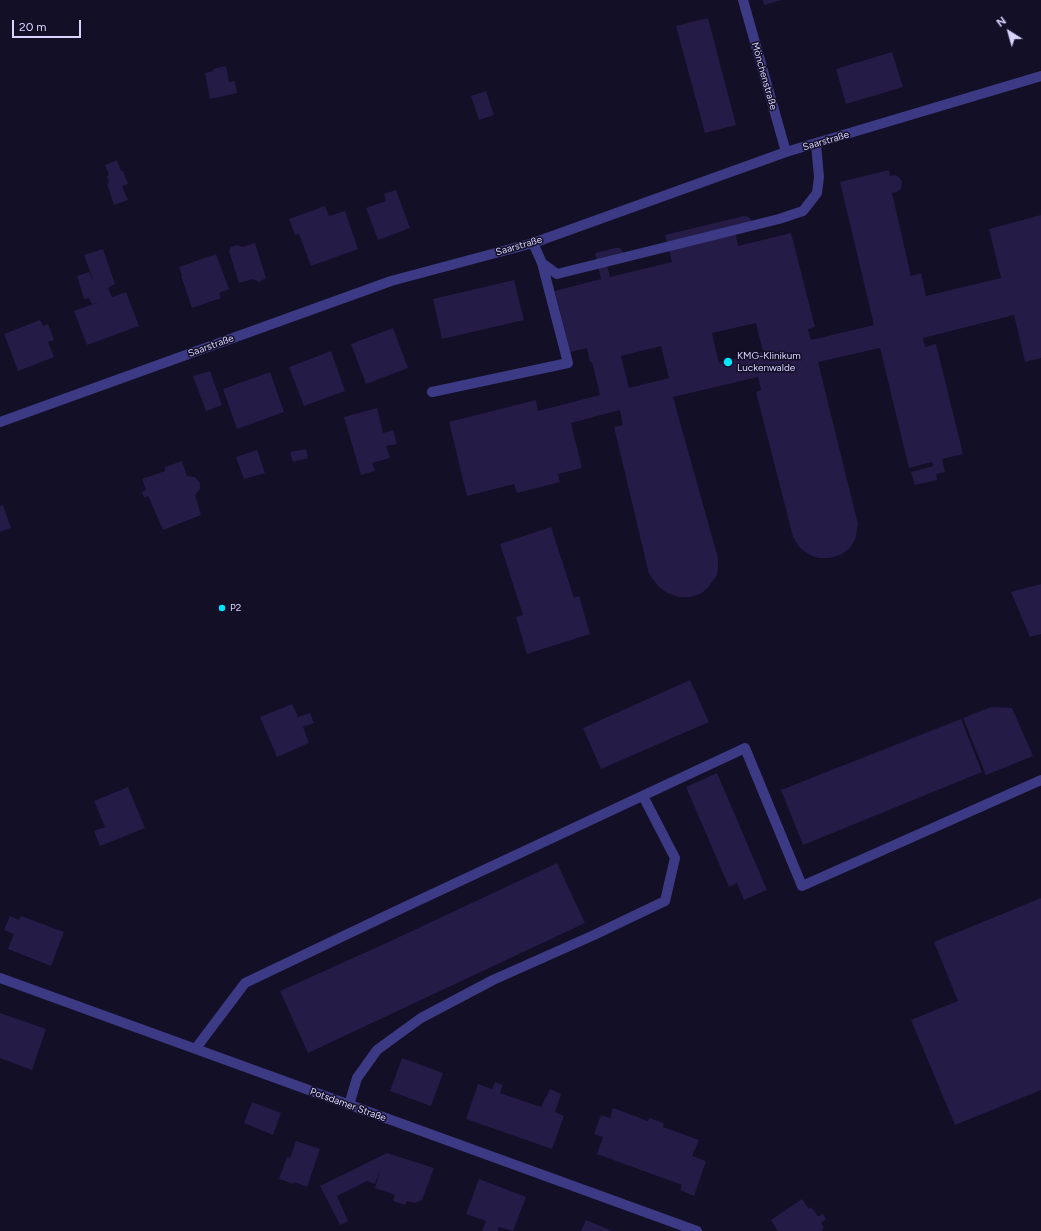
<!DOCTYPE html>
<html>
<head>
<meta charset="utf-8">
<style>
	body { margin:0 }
	#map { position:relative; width:1041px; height:1231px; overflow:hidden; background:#130f26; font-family:Figtree,sans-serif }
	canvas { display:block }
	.north { position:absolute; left:989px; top:12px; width:40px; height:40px; -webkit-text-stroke:3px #130f26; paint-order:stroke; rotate:323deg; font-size:11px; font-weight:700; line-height:16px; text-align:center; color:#d9d4ff }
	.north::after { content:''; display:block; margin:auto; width:14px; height:18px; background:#d9d4ff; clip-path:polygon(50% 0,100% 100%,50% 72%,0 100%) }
	.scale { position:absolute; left:12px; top:20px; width:69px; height:18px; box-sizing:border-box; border:2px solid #d9d4ff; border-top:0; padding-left:5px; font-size:12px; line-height:14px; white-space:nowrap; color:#d9d4ff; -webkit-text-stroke:3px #130f26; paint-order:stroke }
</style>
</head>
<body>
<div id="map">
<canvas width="1041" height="1231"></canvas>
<div class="north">N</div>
<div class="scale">20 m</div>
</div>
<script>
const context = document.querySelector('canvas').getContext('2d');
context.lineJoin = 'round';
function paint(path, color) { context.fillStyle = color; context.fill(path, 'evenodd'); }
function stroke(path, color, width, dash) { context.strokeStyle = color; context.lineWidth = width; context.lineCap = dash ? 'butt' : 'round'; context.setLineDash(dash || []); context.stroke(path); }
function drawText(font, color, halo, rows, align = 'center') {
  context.font = font + ' Figtree,sans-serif'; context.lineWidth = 3; context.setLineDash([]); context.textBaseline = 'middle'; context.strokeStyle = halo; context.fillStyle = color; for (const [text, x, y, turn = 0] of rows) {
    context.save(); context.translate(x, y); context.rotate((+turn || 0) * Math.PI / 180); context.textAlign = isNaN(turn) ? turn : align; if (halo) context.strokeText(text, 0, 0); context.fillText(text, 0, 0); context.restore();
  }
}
const building = new Path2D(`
	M 763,0 L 782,0 L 764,5 Z
	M 708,18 L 736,125 L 705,133 L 676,26 Z
	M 892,52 L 903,87 L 846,104 L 836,69 Z
	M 226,66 L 229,82 L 235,81 L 237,93 L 210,99 L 205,73 L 213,71 L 213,69 Z
	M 486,91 L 494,115 L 479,120 L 471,96 Z
	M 117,160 L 121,171 L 123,171 L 128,184 L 122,186 L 128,200 L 114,205 L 107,184 L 109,183 L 107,176 L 109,175 L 105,165 Z
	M 889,170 L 890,176 L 895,175 L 899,177 L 902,182 L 901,189 L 897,192 L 892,193 L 911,276 L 921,273 L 926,296 L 1001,278 L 989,229 L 1041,215 L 1041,358 L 1025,362 L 1014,315 L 923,338 L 925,347 L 936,344 L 963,454 L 942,459 L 945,472 L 936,474 L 937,480 L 915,485 L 911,472 L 933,466 L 932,462 L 909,468 L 880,348 L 818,362 L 858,524 L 855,540 L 849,549 L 840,555 L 830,558 L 818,558 L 808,554 L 800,548 L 793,537 L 756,392 L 761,390 L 758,377 L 673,397 L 718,558 L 718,566 L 717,575 L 710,585 L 702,593 L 690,597 L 679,597 L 667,593 L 659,587 L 649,574 L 614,427 L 623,425 L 620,410 L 571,423 L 582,468 L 558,474 L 560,482 L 517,493 L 514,484 L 467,496 L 449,422 L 536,400 L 538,411 L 600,395 L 592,362 L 590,362 L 587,348 L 570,352 L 555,291 L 601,279 L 595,253 L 615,248 L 620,248 L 623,252 L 622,257 L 606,262 L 610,277 L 672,262 L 665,235 L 744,216 L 749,217 L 752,221 L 735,231 L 738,246 L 791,233 L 815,327 L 808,329 L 811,340 L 874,325 L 840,182 ZM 756,323 L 763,352 L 719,363 L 712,333 ZM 661,346 L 669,378 L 629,388 L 621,356 Z
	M 396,190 L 410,228 L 378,240 L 366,208 L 386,201 L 384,194 Z
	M 325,206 L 329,216 L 345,211 L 358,249 L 311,266 L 299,234 L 295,235 L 289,219 Z
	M 255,243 L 266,278 L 259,282 L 253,279 L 239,283 L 229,251 L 231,247 L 237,245 L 242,247 Z
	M 103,249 L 115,284 L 108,288 L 112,297 L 126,292 L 139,326 L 87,345 L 74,311 L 99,302 L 92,304 L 89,298 L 84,299 L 77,276 L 89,272 L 94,282 L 84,255 Z
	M 216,254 L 229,289 L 219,293 L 221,298 L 192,308 L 181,276 L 182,275 L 179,267 Z
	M 514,280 L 524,320 L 442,339 L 433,299 Z
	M 40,320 L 43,326 L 48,324 L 54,340 L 48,342 L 54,357 L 18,371 L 4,334 Z
	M 393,328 L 408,368 L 366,384 L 351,344 Z
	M 331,351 L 345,391 L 304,406 L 289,367 Z
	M 210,371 L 222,405 L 206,411 L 193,376 Z
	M 270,372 L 284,412 L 237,429 L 223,389 Z
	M 377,408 L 383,433 L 393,430 L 397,444 L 386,446 L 390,458 L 372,463 L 375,471 L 361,475 L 344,417 Z
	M 306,449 L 308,458 L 293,462 L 290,452 Z
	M 257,450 L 265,473 L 244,479 L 236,457 Z
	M 182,461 L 187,476 L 195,477 L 200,483 L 200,489 L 195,495 L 201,515 L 163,530 L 148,496 L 144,498 L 142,492 L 146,490 L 142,479 L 165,471 L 165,467 Z
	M 3,505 L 11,528 L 0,532 L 0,506 Z
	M 551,527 L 574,598 L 579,596 L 590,634 L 527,654 L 516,617 L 523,615 L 500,544 Z
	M 1041,584 L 1041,634 L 1030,637 L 1011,592 Z
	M 690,680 L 709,722 L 601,769 L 583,728 Z
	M 292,704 L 298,717 L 310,713 L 314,723 L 303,727 L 309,743 L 277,757 L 260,717 Z
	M 991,707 L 1012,708 L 1033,756 L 986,775 L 963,718 Z
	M 961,719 L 982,772 L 803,845 L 781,790 Z
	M 717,773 L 767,890 L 744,900 L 737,883 L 729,887 L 686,787 Z
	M 128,787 L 145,828 L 100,846 L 94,831 L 105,827 L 94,801 Z
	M 557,863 L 585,923 L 308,1053 L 280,991 L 395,939 Z
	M 1041,898 L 1041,1090 L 955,1125 L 911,1020 L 958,1001 L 934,942 Z
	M 10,916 L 19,920 L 21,916 L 64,932 L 51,966 L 8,949 L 14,934 L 4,930 Z
	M 0,1013 L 46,1029 L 32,1070 L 0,1058 Z
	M 402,1058 L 443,1073 L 431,1106 L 390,1091 Z
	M 495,1082 L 503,1085 L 500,1093 L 541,1107 L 550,1089 L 561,1094 L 555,1112 L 564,1116 L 552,1149 L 466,1119 L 478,1084 L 492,1089 Z
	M 252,1102 L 281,1113 L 273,1135 L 244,1123 Z
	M 613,1108 L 648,1121 L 649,1118 L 664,1123 L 663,1127 L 699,1140 L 692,1156 L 706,1161 L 694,1196 L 680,1190 L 682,1185 L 597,1154 L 603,1137 L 594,1134 L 601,1115 L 610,1118 Z
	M 296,1141 L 320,1149 L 307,1187 L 294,1182 L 293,1184 L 279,1179 L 287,1157 L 290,1158 Z
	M 387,1153 L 434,1168 L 422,1200 L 415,1203 L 407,1201 L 405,1205 L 393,1201 L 395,1195 L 375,1188 L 380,1170 L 375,1184 L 367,1181 L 337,1196 L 348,1221 L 340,1225 L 320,1186 Z
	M 479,1179 L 526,1197 L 513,1231 L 499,1227 L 498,1231 L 482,1231 L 486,1221 L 466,1214 Z
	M 802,1199 L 809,1209 L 811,1207 L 818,1216 L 823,1214 L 826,1219 L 821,1223 L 824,1228 L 822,1230 L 823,1231 L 778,1231 L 771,1220 Z
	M 586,1220 L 612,1231 L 581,1231 Z`);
const service = new Path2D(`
	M 533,243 L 542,263 L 557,274 L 779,219 L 803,211 L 817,193 L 819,177 L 816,144
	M 432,392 L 568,363 L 542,263
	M 196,1048 L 245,983 L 396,911 L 745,748 L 802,886 L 1041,780
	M 349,1105 L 357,1078 L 377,1050 L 421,1018 L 493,980 L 594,935 L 665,901 L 675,858 L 643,796`);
const minor = new Path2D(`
	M 743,0 L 786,152
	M 0,422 L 391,281 L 533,243 L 786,152 L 1041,76`);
const tertiary = new Path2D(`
	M 0,978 L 697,1231`);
const markers = [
	[728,362,5,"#00e5ff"],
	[222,608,4,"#00e5ff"]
];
const streetNames = [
	["Mönchenstraße",764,76,74],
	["Saarstraße",826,141,-16],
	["Saarstraße",519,246,-16],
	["Saarstraße",211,346,-20],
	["Potsdamer Straße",348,1105,20]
];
const poiNames = [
	["KMG-Klinikum",737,356],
	["Luckenwalde",737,368],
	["P2",230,608]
];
paint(building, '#241b47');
stroke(service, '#3d3a85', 10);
stroke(minor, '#3d3a85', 10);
stroke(tertiary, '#3d3a85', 10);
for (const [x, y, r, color] of markers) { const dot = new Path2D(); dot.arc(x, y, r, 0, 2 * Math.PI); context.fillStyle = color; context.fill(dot); stroke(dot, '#130f26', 1.5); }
drawText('10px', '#d9d4ff', '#130f26', streetNames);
drawText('10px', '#d9d4ff', '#130f26', poiNames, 'left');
</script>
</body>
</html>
